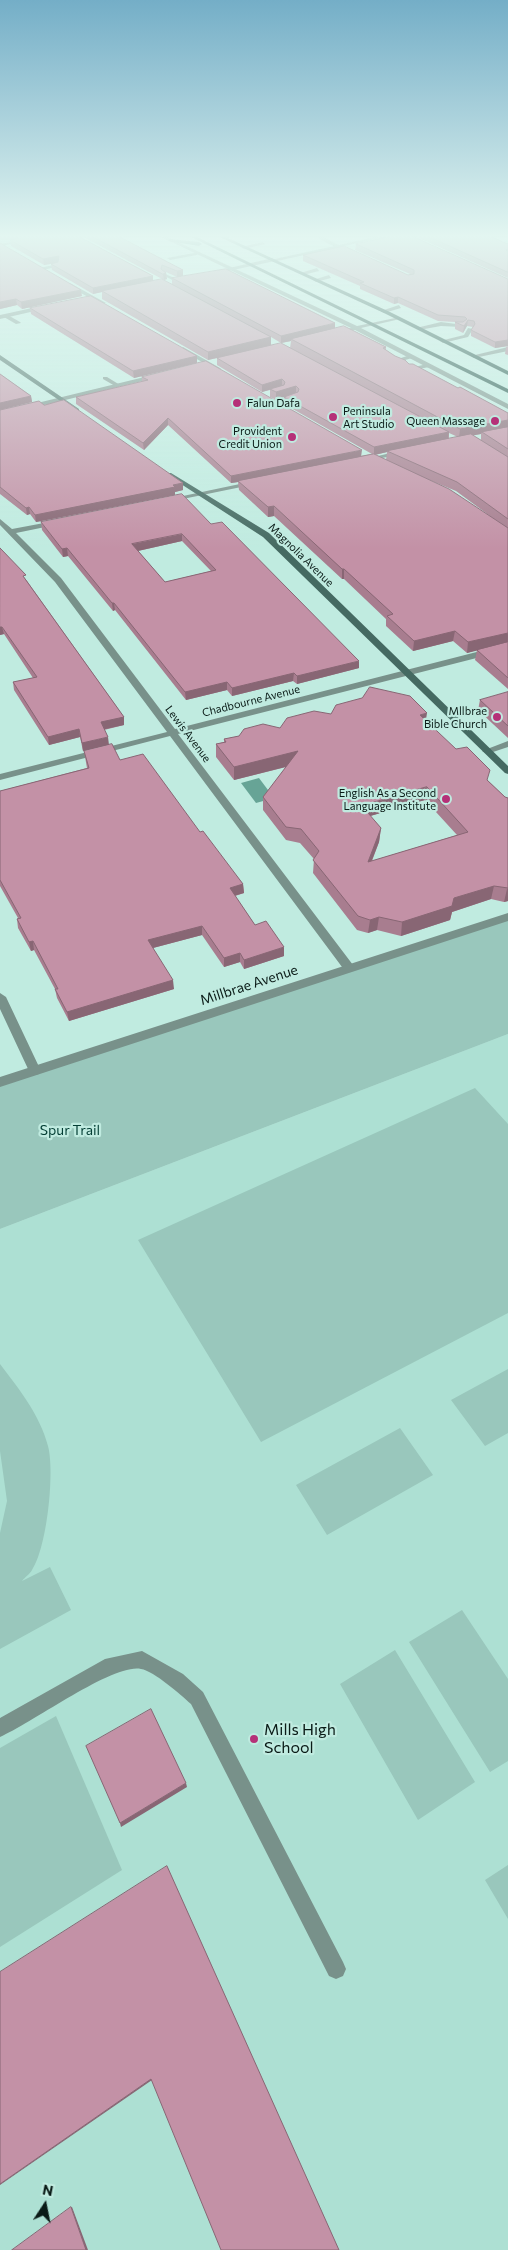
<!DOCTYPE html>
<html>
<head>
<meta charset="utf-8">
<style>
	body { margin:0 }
	#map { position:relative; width:508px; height:2250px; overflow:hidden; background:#c0ebe0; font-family:Commissioner,sans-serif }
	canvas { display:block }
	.north { position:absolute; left:20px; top:2180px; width:50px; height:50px; -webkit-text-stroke:4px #c0ebe0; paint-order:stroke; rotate:11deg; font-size:14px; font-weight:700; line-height:20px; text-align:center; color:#0a1b17 }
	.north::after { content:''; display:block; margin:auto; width:18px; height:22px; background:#0a1b17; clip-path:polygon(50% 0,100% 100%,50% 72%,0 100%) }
</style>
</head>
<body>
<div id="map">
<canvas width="508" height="2250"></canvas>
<div class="north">N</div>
</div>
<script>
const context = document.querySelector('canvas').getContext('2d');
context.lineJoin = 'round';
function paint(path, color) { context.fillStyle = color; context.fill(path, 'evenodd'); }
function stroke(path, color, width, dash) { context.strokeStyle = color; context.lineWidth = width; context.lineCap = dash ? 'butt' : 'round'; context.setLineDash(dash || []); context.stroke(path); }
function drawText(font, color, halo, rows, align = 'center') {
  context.font = font + ' Commissioner,sans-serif'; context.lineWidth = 4.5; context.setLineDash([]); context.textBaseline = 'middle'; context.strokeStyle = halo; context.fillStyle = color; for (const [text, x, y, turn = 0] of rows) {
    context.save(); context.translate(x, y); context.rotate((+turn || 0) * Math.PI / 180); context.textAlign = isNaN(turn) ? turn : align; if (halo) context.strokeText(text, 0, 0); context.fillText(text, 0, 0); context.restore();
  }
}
const built = new Path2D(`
	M 508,1034 L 508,2250 L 0,2250 L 0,1229 Z`);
const green = new Path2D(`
	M 508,917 L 508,1034 L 0,1229 L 0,1082 Z
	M 475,1088 L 508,1124 L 508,1313 L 261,1442 L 138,1240 Z
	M 0,1364 C 19,1389 40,1415 48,1446 C 55,1472 47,1548 32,1570 C 30,1574 25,1577 22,1581 L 50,1567 L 71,1610 L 0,1649 L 0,1533 L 7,1501 L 0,1451 Z
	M 508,1369 L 508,1433 L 485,1446 L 451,1400 Z
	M 400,1428 L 433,1475 L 327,1535 L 296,1485 Z
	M 462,1610 L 508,1679 L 508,1761 L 490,1772 L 409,1642 Z
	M 395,1650 L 475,1782 L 418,1820 L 340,1684 Z
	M 56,1716 L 122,1870 L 0,1947 L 0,1748 Z
	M 508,1865 L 508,1919 L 485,1880 Z`);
const water = new Path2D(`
	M 259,778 L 274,798 L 256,803 L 241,783 Z`);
const service = new Path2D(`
	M 235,234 L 239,235 L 224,239 L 222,238 Z
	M 319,237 L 323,237 L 353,252 L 348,253 L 319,239 Z
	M 15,241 L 17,243 L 0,246 L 0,244 Z
	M 263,242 L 265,244 L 244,249 L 241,247 Z
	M 199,252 L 197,255 L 170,260 L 167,258 Z
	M 59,264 L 57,267 L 42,270 L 39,268 Z
	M 317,268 L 319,271 L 303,275 L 300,273 Z
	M 163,273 L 179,280 L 174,281 L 163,275 Z
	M 329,275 L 331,278 L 316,282 L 313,280 Z
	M 399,305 L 401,308 L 384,313 L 381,311 Z
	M 6,314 L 20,322 L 21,323 L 16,324 L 4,317 Z
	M 441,322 L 464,325 L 461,327 L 441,326 L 419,330 L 416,328 Z
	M 468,328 L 473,329 L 468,337 L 443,343 L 440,341 L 464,335 Z
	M 508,347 L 508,351 L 474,358 L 471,356 Z
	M 410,355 L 412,358 L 395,363 L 392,361 Z
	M 427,364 L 429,367 L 409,371 L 406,369 Z
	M 103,377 L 107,377 L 120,385 L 115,386 L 103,379 Z
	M 295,395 L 297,398 L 276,405 L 273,403 Z
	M 508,741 L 508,747 L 487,754 L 482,751 Z
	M 142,1651 L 183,1674 L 203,1692 L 343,1962 L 346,1969 L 343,1976 L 336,1979 L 329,1976 L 191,1704 C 181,1695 154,1671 141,1669 C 113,1663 31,1724 0,1737 L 0,1718 L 105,1659 Z`);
const minor = new Path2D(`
	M 155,234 L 161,234 L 357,326 L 400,317 L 400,319 L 361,328 L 508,404 L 508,409 L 355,330 L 333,334 L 333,332 L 351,328 Z
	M 389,234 L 398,234 L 273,262 L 270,260 Z
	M 157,374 L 159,377 L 0,416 L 0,412 Z
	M 403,450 L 406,452 L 405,453 L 364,462 L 361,460 Z
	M 254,481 L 258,483 L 256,484 L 168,502 L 164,500 Z
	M 0,519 L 12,529 L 60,520 L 60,524 L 16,533 L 61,578 L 175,729 L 508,644 L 508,650 L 178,734 L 353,965 L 355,968 L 353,971 L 345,971 L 170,736 L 0,780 L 0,774 L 167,732 L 55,582 L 0,525 Z
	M 0,993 L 6,997 L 41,1071 L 39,1074 L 35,1075 L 29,1071 L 0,1009 Z`);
const tertiary = new Path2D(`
	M 273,258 L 275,261 L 210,275 L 207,273 Z
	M 66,283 L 70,283 L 106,303 L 101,304 L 66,285 Z
	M 46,305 L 48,308 L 0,319 L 0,315 Z
	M 183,347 L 220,368 L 221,369 L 216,370 L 181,350 Z
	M 508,913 L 508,921 L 0,1087 L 0,1077 Z`);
const secondary = new Path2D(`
	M 0,355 L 79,409 L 79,411 L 75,411 L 0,360 Z
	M 167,473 L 171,473 L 269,533 L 508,766 L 508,774 L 505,773 L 263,537 L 167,475 Z`);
const primary = new Path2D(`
	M 185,234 L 191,234 L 508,389 L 508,393 Z
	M 213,234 L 219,234 L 390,312 L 508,371 L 508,375 L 386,314 Z
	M 170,239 L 199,242 L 202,244 L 199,246 L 168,241 Z`);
const wall = new Path2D(`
	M 0,234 L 74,234 L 153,276 L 153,281 L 172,284 L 172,278 L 335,328 L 386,347 L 386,350 L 395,356 L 508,420 L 508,689 L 475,660 L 477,650 L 467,653 L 453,641 L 413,651 L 386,626 L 386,619 L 344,579 L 342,579 L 274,516 L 268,517 L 239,490 L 238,482 L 231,483 L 168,425 L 144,450 L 76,404 L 76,397 L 142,382 L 142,377 L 361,456 L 372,454 L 284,404 L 284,397 L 276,400 L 270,397 L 270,390 L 262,392 L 217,365 L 217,358 L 208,360 L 102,299 L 102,292 L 93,294 L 52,270 L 51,264 L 44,265 L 11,246 L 10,240 L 11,240 L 0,240 ZM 271,337 L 281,343 L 291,341 L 290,348 L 271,345 ZM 449,433 L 458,437 L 449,439 ZM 481,434 L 481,440 L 472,435 ZM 387,452 L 386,460 L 375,455 ZM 422,477 L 456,491 L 490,516 Z
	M 78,234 L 135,234 L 120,237 L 183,270 L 183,276 L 177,277 L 166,272 L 167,279 L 164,280 Z
	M 410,234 L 496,234 L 488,236 L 508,244 L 508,278 Z
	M 0,243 L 82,296 L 22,309 L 17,305 L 0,309 Z
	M 356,244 L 508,279 L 508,346 L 495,348 L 471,336 L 471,330 L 473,327 L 467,326 L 463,333 L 455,329 L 455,322 L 438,321 L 398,303 L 394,304 L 360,289 L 360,286 L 303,261 L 303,255 L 408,275 L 410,274 L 355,250 Z
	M 30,308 L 197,356 L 197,363 L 134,378 L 31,314 Z
	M 508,346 L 508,355 L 505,354 L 506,347 Z
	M 0,371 L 0,374 L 31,396 L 32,402 L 3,409 L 44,405 L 183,483 L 183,490 L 175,492 L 175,495 L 36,522 L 30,514 L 27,515 L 0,494 Z
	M 41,522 L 211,524 L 359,668 L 297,684 L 293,681 L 232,696 L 227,690 L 186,700 L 115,610 L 113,611 L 68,556 L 63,557 L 42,530 ZM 182,541 L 211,571 L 165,582 L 138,551 Z
	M 0,548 L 27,581 L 124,717 L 124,725 L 104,730 L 83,751 L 80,737 L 49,745 L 14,690 L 13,682 L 33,678 L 4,634 L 0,635 Z
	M 508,692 L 508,738 L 478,710 L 480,700 Z
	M 331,714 L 426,721 L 505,797 L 508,798 L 508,901 L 504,902 L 491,899 L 452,912 L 450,920 L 401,936 L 377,930 L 368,933 L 357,930 L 313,873 L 314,859 L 300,843 L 286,840 L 263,810 L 263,797 L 286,767 L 234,780 L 216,757 L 216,744 L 224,742 L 224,739 L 280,728 ZM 425,800 L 457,835 L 372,861 L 379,842 L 381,828 L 370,816 Z
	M 84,751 L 120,760 L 200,832 L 243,884 L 244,893 L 235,896 L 255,925 L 284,956 L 244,969 L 240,962 L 224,967 L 202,935 L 153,948 L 174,989 L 69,1021 L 57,998 L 55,989 L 34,950 L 31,951 L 18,928 L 17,919 L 18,918 L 0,886 L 0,791 L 87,768 Z`);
const shadedWall = new Path2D(`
	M 112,234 L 135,234 L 112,239 Z
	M 478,234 L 496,234 L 478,237 Z
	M 59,256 L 60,262 L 44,265 L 43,259 Z
	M 183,270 L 183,276 L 177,277 L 177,271 Z
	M 166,273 L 167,279 L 164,280 L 163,274 Z
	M 153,276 L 153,282 L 102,291 L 102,292 L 93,294 L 93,288 Z
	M 81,290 L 82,296 L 22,309 L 21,302 Z
	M 398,297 L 398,303 L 394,304 L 394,298 Z
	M 16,299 L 17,305 L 0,309 L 0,302 Z
	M 468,320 L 467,326 L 463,333 L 464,326 Z
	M 335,323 L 335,330 L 291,339 L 291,341 L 281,343 L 281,336 Z
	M 271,337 L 271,345 L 208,360 L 208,352 Z
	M 508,340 L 508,346 L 495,348 L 495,342 Z
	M 197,356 L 197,363 L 134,378 L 133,371 Z
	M 282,379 L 282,386 L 262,392 L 262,385 Z
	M 296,386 L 296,393 L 276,400 L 276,392 Z
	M 31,396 L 32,402 L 0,410 L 0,403 Z
	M 168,418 L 168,425 L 144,450 L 143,443 Z
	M 508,420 L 508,429 L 482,432 L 481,434 L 459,438 L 460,429 Z
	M 449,432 L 448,440 L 387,451 L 387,452 L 374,455 L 374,447 Z
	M 362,450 L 361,457 L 238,481 L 238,482 L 231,483 L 231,476 Z
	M 183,483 L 183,490 L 175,492 L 175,495 L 36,522 L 35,515 Z
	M 274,506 L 274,516 L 268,517 L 268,507 Z
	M 29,507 L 30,514 L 27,515 L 26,508 Z
	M 182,534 L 182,541 L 133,552 L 132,544 Z
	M 67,548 L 68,556 L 63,557 L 62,549 Z
	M 342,569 L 344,569 L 344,579 L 342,579 Z
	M 112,603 L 114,603 L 115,610 L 113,611 Z
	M 0,627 L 2,627 L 4,634 L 0,635 Z
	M 455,631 L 453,641 L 413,651 L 414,641 Z
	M 508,633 L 508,643 L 467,653 L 468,642 Z
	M 359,661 L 359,668 L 297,684 L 297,676 Z
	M 294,673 L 293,681 L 232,696 L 232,688 Z
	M 227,682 L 227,690 L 186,700 L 185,692 Z
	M 427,713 L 425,726 L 420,715 Z
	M 124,717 L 124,725 L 101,730 L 101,722 Z
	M 79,729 L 80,737 L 49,745 L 48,737 Z
	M 108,737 L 109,745 L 83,751 L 82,743 Z
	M 298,751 L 297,764 L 234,780 L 234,767 Z
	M 427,787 L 425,800 L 360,819 L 362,806 Z
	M 381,828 L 379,842 L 366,875 L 368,862 Z
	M 243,884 L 244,893 L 230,897 L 230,888 Z
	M 494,886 L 491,899 L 452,912 L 450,920 L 401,936 L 402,922 L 454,898 Z
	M 508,888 L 508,901 L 504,902 L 507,889 Z
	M 379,917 L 377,930 L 368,933 L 370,920 Z
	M 202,926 L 202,935 L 149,949 L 148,940 Z
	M 33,941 L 34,950 L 31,951 L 29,942 Z
	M 284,947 L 284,956 L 244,969 L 244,960 Z
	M 240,953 L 240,962 L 224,967 L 224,958 Z
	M 173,980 L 174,989 L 69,1021 L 67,1012 Z
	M 186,1783 L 187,1787 L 121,1827 L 120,1823 Z
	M 151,2079 L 152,2080 L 0,2185 L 0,2184 Z
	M 71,2207 L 72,2207 L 88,2250 L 86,2250 Z`);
const building = new Path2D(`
	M 16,234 L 74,234 L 153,276 L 93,288 L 51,264 L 58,262 L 59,256 L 43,259 L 10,240 L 18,238 Z
	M 88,234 L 114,234 L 183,270 L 177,271 L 162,265 L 161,269 L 166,273 L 163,274 Z
	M 402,234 L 407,234 L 508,279 L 508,340 L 495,342 L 471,330 L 475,324 L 474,321 L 468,320 L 464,326 L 455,322 L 463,322 L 467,319 L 465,317 L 438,315 L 398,297 L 394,298 L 360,283 L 364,282 L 303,255 L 344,246 L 408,275 L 414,274 L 414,270 L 356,244 Z
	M 423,234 L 484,234 L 508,244 L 508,249 L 506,250 L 508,251 L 508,272 Z
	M 0,243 L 81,290 L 21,302 L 16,299 L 0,302 Z
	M 226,269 L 335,323 L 281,336 L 172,278 Z
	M 162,279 L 271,337 L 208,352 L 102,291 Z
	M 91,296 L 197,356 L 133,371 L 30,308 Z
	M 344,326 L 386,347 L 383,348 L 395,356 L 405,360 L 409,364 L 413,364 L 458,388 L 460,387 L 508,413 L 508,420 L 460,429 L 291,339 Z
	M 281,343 L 449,432 L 374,447 L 284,397 L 298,392 L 299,389 L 296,386 L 276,392 L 270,389 L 284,385 L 285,382 L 282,379 L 262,385 L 217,358 Z
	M 206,361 L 362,450 L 231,476 L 168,418 L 143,443 L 76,397 L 148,380 L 142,377 Z
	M 0,374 L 31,396 L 0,403 Z
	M 64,400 L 183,483 L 173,485 L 175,487 L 35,515 L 29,507 L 26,508 L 0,487 L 0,410 L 39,401 L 44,405 Z
	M 508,427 L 508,449 L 482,432 Z
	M 471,434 L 508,457 L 508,519 L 457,482 L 387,451 Z
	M 374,454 L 449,489 L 508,528 L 508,633 L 468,642 L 455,631 L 414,641 L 387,616 L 393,614 L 344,569 L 342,569 L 274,506 L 268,507 L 238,481 Z
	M 182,494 L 211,524 L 222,522 L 359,661 L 297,676 L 294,673 L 232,688 L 227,682 L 185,692 L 114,603 L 112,603 L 67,548 L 62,549 L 41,522 ZM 182,534 L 216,570 L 165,582 L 132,544 Z
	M 0,548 L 26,575 L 23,576 L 124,717 L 101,722 L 108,737 L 82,743 L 79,729 L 48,737 L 13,682 L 37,677 L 2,627 L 0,627 Z
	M 508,642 L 508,678 L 477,650 Z
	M 370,687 L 410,696 L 427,713 L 420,715 L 456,749 L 467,747 L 490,770 L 487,780 L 505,797 L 508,798 L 508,888 L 494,886 L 454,898 L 452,906 L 402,922 L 379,917 L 370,920 L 358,916 L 313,860 L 319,851 L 301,829 L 286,827 L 263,797 L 298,751 L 234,767 L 216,744 L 226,742 L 224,739 L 239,736 L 244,729 L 263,724 L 280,728 L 287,718 L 314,711 L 331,714 L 336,705 L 362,698 ZM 427,787 L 468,832 L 368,862 L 381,828 L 362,806 Z
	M 508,692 L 508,726 L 480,700 Z
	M 112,744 L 120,760 L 143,754 L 200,832 L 203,831 L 243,884 L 230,888 L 255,925 L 266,921 L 284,947 L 244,960 L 240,953 L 224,958 L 202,926 L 148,940 L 173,980 L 67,1012 L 55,989 L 58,989 L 33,941 L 29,942 L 17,919 L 21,918 L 0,880 L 0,791 L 89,768 L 84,751 Z
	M 151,1709 L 186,1783 L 120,1823 L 86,1746 Z
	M 167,1866 L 339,2250 L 221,2250 L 151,2079 L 0,2184 L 0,1972 Z
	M 71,2207 L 86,2250 L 12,2250 Z`);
const markers = [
	[237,403,5,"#b53178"],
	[333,417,5,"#b53178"],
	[495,421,5,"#b53178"],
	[292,437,5,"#b53178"],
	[497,717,5,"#b53178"],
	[446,799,5,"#b53178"],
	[254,1739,5,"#b53178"]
];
const farPoinames = [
	["Falun Dafa",247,403,"left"],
	["Peninsula",343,411,"left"],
	["Art Studio",343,424,"left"],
	["Queen Massage",485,421],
	["Provident",282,431],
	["Credit Union",282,444],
	["Mllbrae",487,711],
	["Bible Church",487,724],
	["English As a Second",436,793],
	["Language Institute",436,806]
];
const farStreetnames = [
	["Magnolia Avenue",301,555,44],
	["Chadbourne Avenue",251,701,-14],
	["Lewis Avenue",188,734,53]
];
const streetNames = [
	["Millbrae Avenue",249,985,-18]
];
const parkNames = [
	["Spur Trail",70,1130]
];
const nearPoinames = [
	["Mills High",264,1730],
	["School",264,1748]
];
paint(built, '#ade0d3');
paint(green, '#99c7bc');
paint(water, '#67a496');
paint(service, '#78918a');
paint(minor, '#78918a');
paint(tertiary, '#78918a');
paint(secondary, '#456a62');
paint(primary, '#1d4f45');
paint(wall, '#a87d8f');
paint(shadedWall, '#886674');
paint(building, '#c391a6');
stroke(building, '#886674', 1);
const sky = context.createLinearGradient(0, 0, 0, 549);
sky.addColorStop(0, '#74aec7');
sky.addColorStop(0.43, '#e3f6f1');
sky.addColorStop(1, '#e3f6f100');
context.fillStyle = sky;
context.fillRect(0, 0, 508, 549);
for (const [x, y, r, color] of markers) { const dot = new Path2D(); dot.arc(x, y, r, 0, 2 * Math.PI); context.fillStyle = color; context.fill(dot); stroke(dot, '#c0ebe0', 2); }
drawText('11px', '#0a1b17', '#c0ebe0', farPoinames, 'right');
drawText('11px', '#0a1b17', '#c0ebe0', farStreetnames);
drawText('14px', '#0a1b17', '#c0ebe0', streetNames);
drawText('14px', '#043f35', '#c0ebe0', parkNames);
drawText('16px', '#0a1b17', '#c0ebe0', nearPoinames, 'left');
</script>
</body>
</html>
